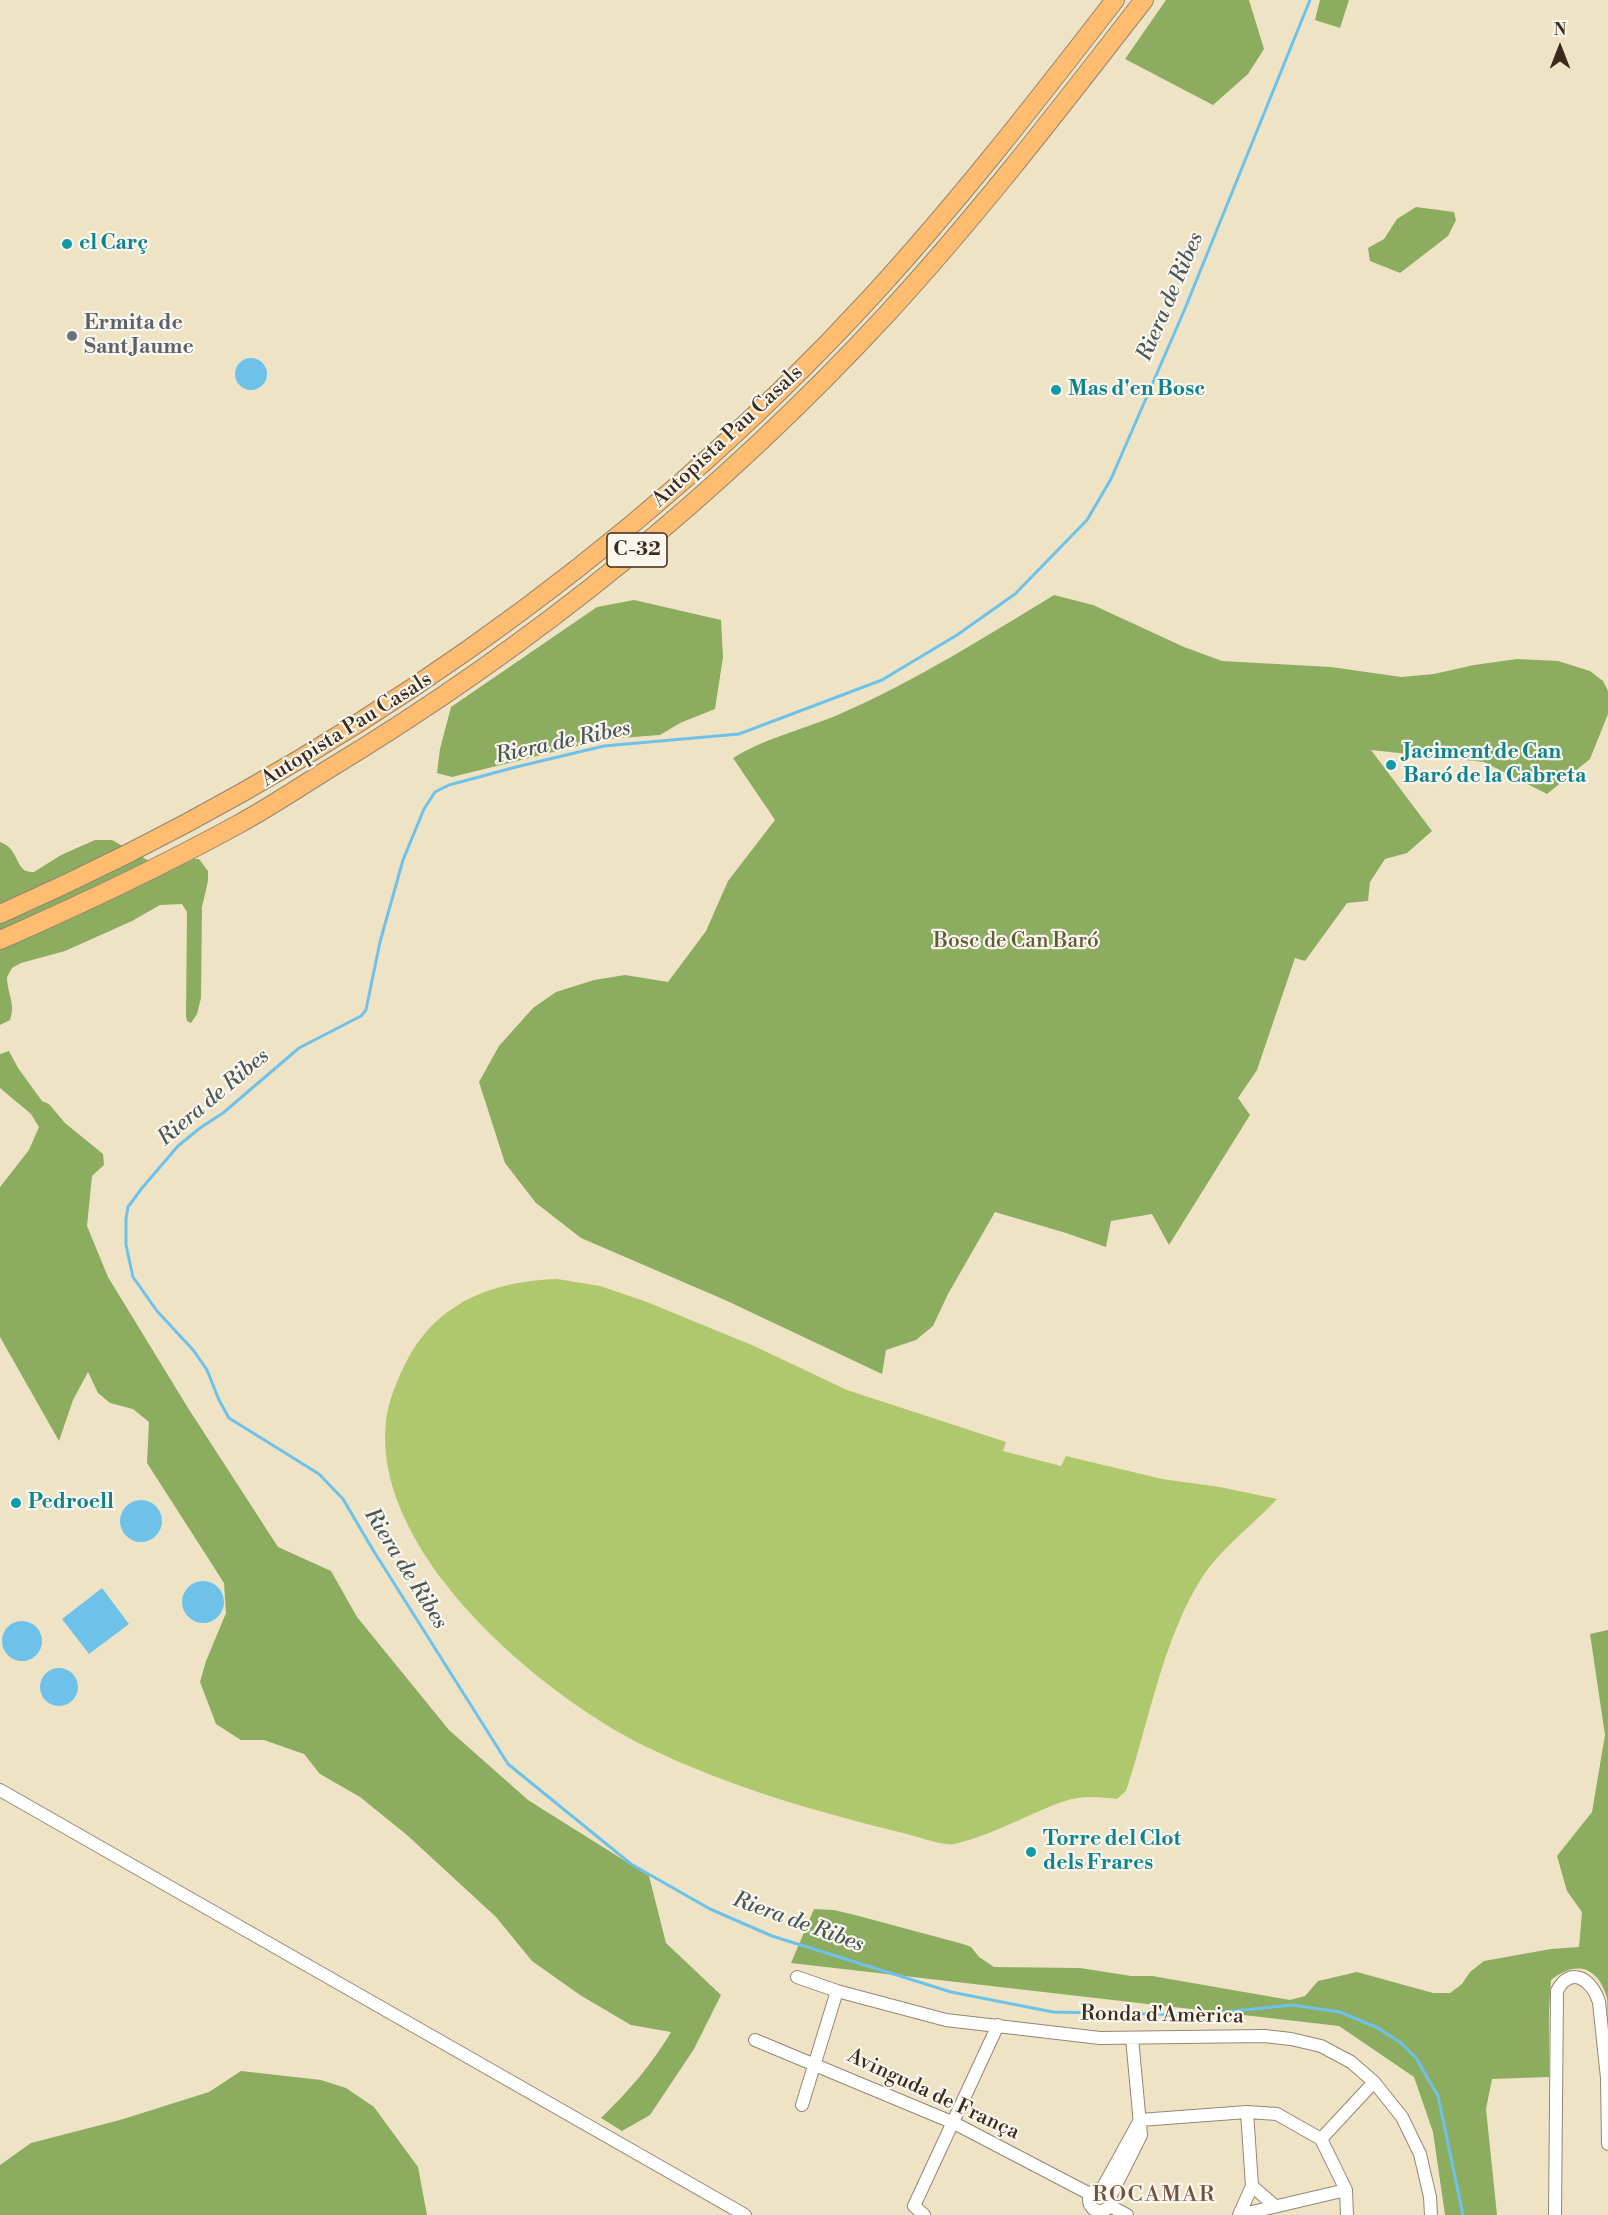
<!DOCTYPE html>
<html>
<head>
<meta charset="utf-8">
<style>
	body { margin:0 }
	#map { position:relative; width:1608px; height:2215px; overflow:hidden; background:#eee4c5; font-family:"Libre Bodoni",serif }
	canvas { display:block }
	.north { position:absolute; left:1530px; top:18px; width:60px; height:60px; -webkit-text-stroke:4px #fbf7ec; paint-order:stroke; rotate:0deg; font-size:16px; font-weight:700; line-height:24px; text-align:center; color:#3b2a1e }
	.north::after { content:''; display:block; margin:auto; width:21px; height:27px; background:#3b2a1e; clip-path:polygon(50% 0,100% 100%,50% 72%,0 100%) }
</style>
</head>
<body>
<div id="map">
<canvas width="1608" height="2215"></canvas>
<div class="north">N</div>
</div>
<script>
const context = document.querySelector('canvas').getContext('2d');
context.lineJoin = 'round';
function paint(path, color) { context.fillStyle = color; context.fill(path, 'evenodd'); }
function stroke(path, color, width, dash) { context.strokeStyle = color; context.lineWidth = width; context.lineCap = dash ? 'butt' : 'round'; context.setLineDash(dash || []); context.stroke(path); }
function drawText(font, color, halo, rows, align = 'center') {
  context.font = font + ' "Libre Bodoni",serif'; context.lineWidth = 4.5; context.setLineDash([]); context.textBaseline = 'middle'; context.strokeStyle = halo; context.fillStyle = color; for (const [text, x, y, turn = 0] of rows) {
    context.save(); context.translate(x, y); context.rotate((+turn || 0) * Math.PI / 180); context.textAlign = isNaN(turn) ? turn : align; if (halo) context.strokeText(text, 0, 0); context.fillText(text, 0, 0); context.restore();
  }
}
const green = new Path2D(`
	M 557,1279 L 600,1286 L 647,1302 L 754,1346 L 847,1390 L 1006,1442 L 1003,1451 L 1061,1466 L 1066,1456 L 1162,1479 L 1220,1487 L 1277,1499 C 1252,1526 1221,1548 1201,1579 C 1162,1642 1149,1722 1126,1791 L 1117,1799 C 1100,1797 1082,1795 1065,1801 C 1029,1813 992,1836 954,1844 C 943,1846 916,1836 903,1833 C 817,1812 730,1787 651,1749 C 542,1697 365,1549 387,1414 C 391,1393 401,1371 411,1353 C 443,1299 498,1281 557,1279 Z`);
const forest = new Path2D(`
	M 1166,0 L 1249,0 L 1264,49 L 1248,74 L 1213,105 L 1125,59 Z
	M 1320,0 L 1349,0 L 1340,28 L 1315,20 Z
	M 1416,207 L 1454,212 L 1456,220 L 1448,236 L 1400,273 L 1370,261 L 1368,248 L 1384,239 L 1397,219 Z
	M 1054,595 L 1093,605 L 1184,647 L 1222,661 L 1331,667 L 1401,677 L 1434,674 L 1474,665 L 1517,659 L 1558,661 L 1590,671 L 1603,681 L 1608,691 L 1608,714 L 1590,759 L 1547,794 L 1484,762 L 1371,750 L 1432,831 L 1407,853 L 1385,859 L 1370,882 L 1368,901 L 1347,903 L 1305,961 L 1295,958 L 1257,1070 L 1238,1098 L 1250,1115 L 1169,1245 L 1152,1214 L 1111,1221 L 1106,1247 L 1066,1233 L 995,1212 L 948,1294 L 933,1326 L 916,1340 L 886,1350 L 882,1374 L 725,1300 L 581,1238 L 536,1203 L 505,1163 L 479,1082 L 499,1046 L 533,1008 L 556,992 L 594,980 L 625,975 L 668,982 L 706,931 L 728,881 L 775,820 L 733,758 C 767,737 806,729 842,713 C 917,680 985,637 1054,595 Z
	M 634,600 L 721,620 L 723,657 L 715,709 L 680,723 L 660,735 L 606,739 L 452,777 L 437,773 L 440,749 L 451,707 L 597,607 Z
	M 95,840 L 112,840 L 151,862 L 179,866 L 194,859 L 199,859 L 208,871 L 208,881 L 202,907 L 201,998 L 197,1014 L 191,1023 L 187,1021 L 186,1016 L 187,912 L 182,904 L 160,905 L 132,921 L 65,951 L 21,963 L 12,968 L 7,977 C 7,993 16,1004 10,1020 L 0,1025 L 0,842 C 21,849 14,874 34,872 L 61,855 Z
	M 9,1051 L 18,1068 L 42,1101 L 49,1104 L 65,1123 L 103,1154 L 104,1165 L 92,1176 L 87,1226 L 108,1277 L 188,1408 L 278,1547 L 331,1571 L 357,1617 L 449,1730 L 528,1800 L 649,1876 L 666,1943 L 721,1995 L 694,2049 L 650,2115 L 622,2131 L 601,2118 C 628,2092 653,2063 671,2032 L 631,2025 L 580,1995 L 532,1961 L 496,1917 L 407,1835 L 360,1797 L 320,1774 L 304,1754 L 264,1740 L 241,1740 L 216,1724 L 200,1682 L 206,1661 L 226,1613 L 224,1583 L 147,1463 L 149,1422 L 133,1409 L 110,1403 L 98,1393 L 88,1372 L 73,1400 L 59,1441 L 0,1337 L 0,1187 L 29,1150 L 39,1127 L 31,1114 L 0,1088 L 0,1054 Z
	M 1608,1630 L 1608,2036 C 1607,2025 1608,2009 1607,1998 C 1598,1966 1576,1960 1551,1980 L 1549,2010 L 1549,2077 L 1492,2079 L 1486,2109 L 1497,2215 L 1445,2215 L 1433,2132 L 1414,2077 L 1339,2026 L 791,1963 L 814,1909 L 834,1910 L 855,1915 L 963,1944 L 971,1947 L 979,1957 L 994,1967 L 1080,1968 L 1131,1976 L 1152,1976 L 1290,2000 L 1305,1996 L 1318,1981 L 1357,1972 L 1433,1993 L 1450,1993 L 1462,1984 L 1470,1972 L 1484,1961 L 1551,1949 L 1579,1947 L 1582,1912 L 1567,1891 L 1557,1856 L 1592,1812 L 1605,1735 L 1590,1634 Z
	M 241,2071 L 321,2080 L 346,2088 L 374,2107 L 418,2167 L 427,2215 L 0,2215 L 0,2165 L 31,2143 L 120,2120 L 209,2092 Z`);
const water = new Path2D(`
	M235 374a16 16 0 1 1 32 0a16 16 0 1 1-32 0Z
	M120 1521a21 21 0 1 1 42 0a21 21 0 1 1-42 0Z
	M182 1602a21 21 0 1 1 42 0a21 21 0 1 1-42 0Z
	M 102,1588 L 129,1624 L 89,1654 L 62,1619 Z
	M2 1641a20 20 0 1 1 40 0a20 20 0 1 1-40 0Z
	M40 1687a19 19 0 1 1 38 0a19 19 0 1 1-38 0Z`);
const stream = new Path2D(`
	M 1310,0 L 1184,311 L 1111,479 L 1087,520 L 1015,594 L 957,635 L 882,680 L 739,734 L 604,746 L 516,767 L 449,785 L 435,792 L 424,809 L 403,860 L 380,942 L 366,1010 L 361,1016 L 299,1048 L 223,1113 L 200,1128 L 178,1146 L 142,1188 L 128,1207 L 126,1219 L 126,1245 L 133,1277 L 157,1311 L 194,1351 L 207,1370 L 219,1400 L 229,1418 L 319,1474 L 343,1499 L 373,1550 L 508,1764 L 631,1864 L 710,1909 L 772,1936 L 951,1992 L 1053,2012 L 1196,2015 L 1292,2005 L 1340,2012 L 1378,2028 L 1401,2043 L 1416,2058 L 1438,2096 L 1463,2215`);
const minor = new Path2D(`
	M 0,1790 L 745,2215
	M 797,1977 L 837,1991 L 946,2020 L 1100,2038 L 1264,2036 L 1291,2039 L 1321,2046 L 1351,2062 L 1374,2082 L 1402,2117 L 1420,2154 L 1430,2197 L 1431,2215
	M 755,2040 L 954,2123 L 1090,2194
	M 802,2105 L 837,1991
	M 1247,2112 L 1252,2186 L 1275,2206
	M 1140,2120 L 1247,2112 L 1277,2114 L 1321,2139 L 1346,2190 L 1347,2215
	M 1321,2139 L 1374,2082
	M1089 2200a11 11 0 1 1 22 0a11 11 0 1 1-22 0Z
	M 1102,2189 L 1140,2120
	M 1111,2195 L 1141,2135 L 1132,2038
	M 1110,2206 L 1127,2215
	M 924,2215 L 914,2206 L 998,2025
	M 1239,2215 L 1346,2190
	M 1239,2215 L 1252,2186
	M 1555,2215 L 1557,1991 C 1570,1965 1592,1979 1599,2002 L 1607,2078 L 1608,2144`);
const highway = new Path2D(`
	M 0,914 C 328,769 630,560 873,295 C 959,201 1037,101 1115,0
	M 0,940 C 80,905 160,867 237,825 C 268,808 297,789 327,770 C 534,645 722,492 886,315 C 978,215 1061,107 1144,0`);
const markers = [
	[67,244,6,"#0f9aa8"],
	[72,336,6,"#6b7280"],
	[1056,390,6,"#0f9aa8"],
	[1391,765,6,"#0f9aa8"],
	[16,1503,6,"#0f9aa8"],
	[1031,1852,6,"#0f9aa8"]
];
const shields = [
	[637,550,60]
];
const shieldNames = [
	["C-32",637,550]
];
const cultureNames = [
	["el Carç",79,244],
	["Mas d'en Bosc",1068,390],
	["Jaciment de Can",1403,753],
	["Baró de la Cabreta",1403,777],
	["Pedroell",28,1503],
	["Torre del Clot",1043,1840],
	["dels Frares",1043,1864]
];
const worshipNames = [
	["Ermita de",84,324],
	["Sant Jaume",84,348]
];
const streetNames = [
	["Autopista Pau Casals",728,437,-43],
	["Autopista Pau Casals",347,730,-32],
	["Ronda d'Amèrica",1162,2016,1],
	["Avinguda de França",933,2095,25]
];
const parkNames = [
	["Bosc de Can Baró",1016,942]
];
const waterNames = [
	["Riera de Ribes",1171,297,-67],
	["Riera de Ribes",563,743,-12],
	["Riera de Ribes",214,1098,-40],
	["Riera de Ribes",405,1569,58],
	["Riera de Ribes",798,1923,20]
];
const neighbourhoodNames = [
	["ROCAMAR",1154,2196]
];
paint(green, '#b0c86d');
paint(forest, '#8cac60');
paint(water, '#6ec2ea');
stroke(stream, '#6ec2ea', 3);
stroke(minor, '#948772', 14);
stroke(highway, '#948772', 20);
stroke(minor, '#fff', 12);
stroke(highway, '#fdbc70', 18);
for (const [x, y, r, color] of markers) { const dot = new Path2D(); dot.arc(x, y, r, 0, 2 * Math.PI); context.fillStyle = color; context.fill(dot); stroke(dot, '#fbf7ec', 2); }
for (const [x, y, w] of shields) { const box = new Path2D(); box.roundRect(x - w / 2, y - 17, w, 34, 4.5); context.fillStyle = '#fbf7ec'; context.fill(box); stroke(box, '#3b2a1e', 1.5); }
drawText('bold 20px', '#3b2a1e', null, shieldNames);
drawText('bold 21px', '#0d838f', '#fbf7ec', cultureNames, 'left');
drawText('bold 21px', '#5b616d', '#fbf7ec', worshipNames, 'left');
drawText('21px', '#3b2a1e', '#fbf7ec', streetNames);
drawText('21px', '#5e5936', '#fbf7ec', parkNames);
drawText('italic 22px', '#4a585b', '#fbf7ec', waterNames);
context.letterSpacing = '1.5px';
drawText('22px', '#715242', '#fbf7ec', neighbourhoodNames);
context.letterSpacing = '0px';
</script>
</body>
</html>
